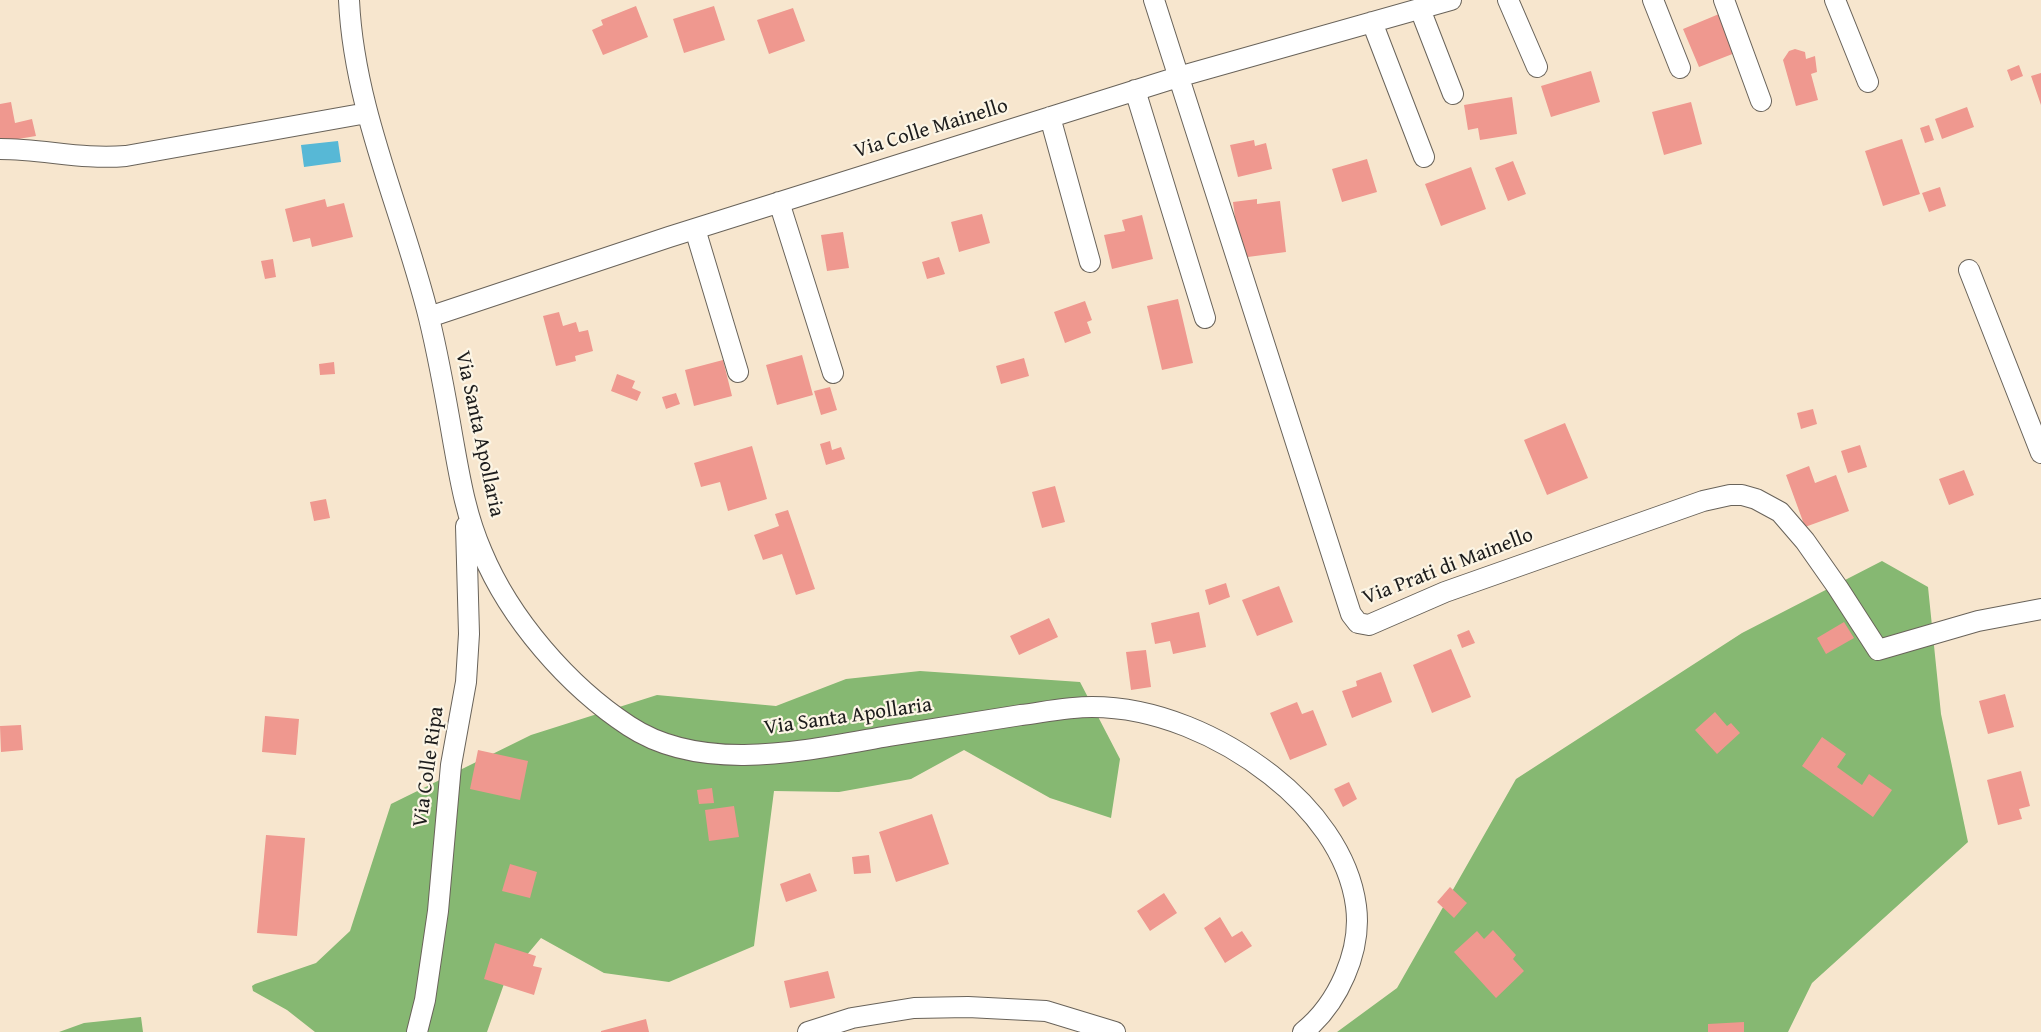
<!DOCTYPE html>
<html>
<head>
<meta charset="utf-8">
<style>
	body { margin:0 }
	canvas { display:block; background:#f7e6ce }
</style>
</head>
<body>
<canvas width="2041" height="1032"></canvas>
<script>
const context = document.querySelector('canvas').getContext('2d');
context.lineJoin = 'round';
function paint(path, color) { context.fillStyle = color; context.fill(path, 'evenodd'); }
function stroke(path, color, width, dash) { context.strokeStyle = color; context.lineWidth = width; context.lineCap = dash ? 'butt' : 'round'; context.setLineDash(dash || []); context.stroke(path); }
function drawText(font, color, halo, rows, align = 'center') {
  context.font = font + ' "Gentium Book Plus",serif'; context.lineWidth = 4.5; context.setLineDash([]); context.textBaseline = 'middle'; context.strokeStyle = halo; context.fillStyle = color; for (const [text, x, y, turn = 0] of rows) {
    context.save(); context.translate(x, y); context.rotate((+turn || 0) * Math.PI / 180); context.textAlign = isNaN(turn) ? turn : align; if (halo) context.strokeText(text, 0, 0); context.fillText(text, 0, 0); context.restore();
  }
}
const forest = new Path2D(`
	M 1882,561 L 1928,587 L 1941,714 L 1968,842 L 1812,983 L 1788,1032 L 1337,1032 L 1397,988 L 1516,779 L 1742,633 Z
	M 920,671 L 1080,682 L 1120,759 L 1111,818 L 1050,798 L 964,750 L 911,779 L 839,792 L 774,791 L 754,946 L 669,982 L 604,973 L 541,938 L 505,981 L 487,1032 L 315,1032 L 287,1010 L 253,991 L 252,986 L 255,984 L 316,963 L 350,931 L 391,804 L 531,735 L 657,695 L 776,706 L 846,679 Z
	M 141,1017 L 143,1032 L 59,1032 L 84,1023 Z`);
const water = new Path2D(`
	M 338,141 L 341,162 L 304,167 L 301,145 Z`);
const building = new Path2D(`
	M 636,6 L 648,37 L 603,55 L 592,30 L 603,25 L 601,20 Z
	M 714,6 L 725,40 L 684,53 L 673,19 Z
	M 793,8 L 805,41 L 769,54 L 757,20 Z
	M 1719,14 L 1735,53 L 1699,67 L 1683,29 Z
	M 1795,49 L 1805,52 L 1806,59 L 1815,56 L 1817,72 L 1811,74 L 1818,100 L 1796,106 L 1783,60 L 1789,51 Z
	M 2019,65 L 2023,76 L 2011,81 L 2007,70 Z
	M 1591,71 L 1600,102 L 1551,117 L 1541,86 Z
	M 2041,73 L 2041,105 L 2031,76 Z
	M 1512,97 L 1517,134 L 1480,140 L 1478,128 L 1468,130 L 1464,105 Z
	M 11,102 L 15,123 L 32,119 L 36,136 L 0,142 L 0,104 Z
	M 1691,102 L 1702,144 L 1664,155 L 1652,112 Z
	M 1967,107 L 1974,127 L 1942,139 L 1935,119 Z
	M 1929,125 L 1934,140 L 1925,143 L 1920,128 Z
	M 1902,139 L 1920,194 L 1883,206 L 1865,151 Z
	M 1254,140 L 1255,146 L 1266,143 L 1272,169 L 1238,177 L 1230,145 Z
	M 1367,159 L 1377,192 L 1342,202 L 1332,169 Z
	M 1513,161 L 1526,194 L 1508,201 L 1495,168 Z
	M 1471,167 L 1486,209 L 1441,226 L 1425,184 Z
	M 1940,187 L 1946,206 L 1929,212 L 1922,193 Z
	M 325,199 L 327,207 L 344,203 L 353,237 L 312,247 L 310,238 L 293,242 L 285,209 Z
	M 1257,199 L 1257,204 L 1280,201 L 1286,252 L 1240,258 L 1233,202 Z
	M 982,214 L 990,243 L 959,252 L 951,222 Z
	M 1142,215 L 1153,259 L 1112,269 L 1104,235 L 1125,231 L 1122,220 Z
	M 843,232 L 849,268 L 827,271 L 821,235 Z
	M 939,257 L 945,274 L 927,279 L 922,262 Z
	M 273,259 L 276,277 L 265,279 L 261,261 Z
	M 1178,299 L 1193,363 L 1162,370 L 1147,306 Z
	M 1085,301 L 1092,320 L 1087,322 L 1091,333 L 1065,343 L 1054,312 Z
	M 559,312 L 563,326 L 576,322 L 579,332 L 588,330 L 593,351 L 575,356 L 576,361 L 556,366 L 543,316 Z
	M 802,355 L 813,395 L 777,405 L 766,365 Z
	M 1024,358 L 1029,376 L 1001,384 L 996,366 Z
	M 723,360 L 732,396 L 694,406 L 685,370 Z
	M 334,362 L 335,374 L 320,375 L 319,364 Z
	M 617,374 L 635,381 L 632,388 L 641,392 L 637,401 L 611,391 Z
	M 830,387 L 837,410 L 821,415 L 814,391 Z
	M 676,393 L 680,404 L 666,409 L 662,397 Z
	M 1813,409 L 1817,424 L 1801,429 L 1797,413 Z
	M 1565,423 L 1588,478 L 1547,495 L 1524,440 Z
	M 830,441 L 832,450 L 841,447 L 845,459 L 826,465 L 820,444 Z
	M 1860,445 L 1867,467 L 1848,473 L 1841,451 Z
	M 752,446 L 767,499 L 728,511 L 720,482 L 701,487 L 694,463 Z
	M 1809,466 L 1815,483 L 1836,475 L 1849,511 L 1805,527 L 1786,475 Z
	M 1964,470 L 1974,495 L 1949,505 L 1939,479 Z
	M 1055,486 L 1065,522 L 1042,528 L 1032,492 Z
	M 326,499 L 330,518 L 314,521 L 310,502 Z
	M 788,510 L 815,589 L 796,595 L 782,554 L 763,560 L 754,535 L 779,526 L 775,514 Z
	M 1226,583 L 1230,597 L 1209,605 L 1205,590 Z
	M 1279,586 L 1293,622 L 1257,636 L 1242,600 Z
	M 1199,612 L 1206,647 L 1173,654 L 1170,641 L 1155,644 L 1151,623 Z
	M 1049,618 L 1058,637 L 1019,655 L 1010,636 Z
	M 1844,622 L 1854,638 L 1826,654 L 1817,638 Z
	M 1469,630 L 1475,643 L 1462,648 L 1457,635 Z
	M 1451,649 L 1471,697 L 1432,713 L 1413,665 Z
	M 1146,650 L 1151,687 L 1131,690 L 1126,652 Z
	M 1381,672 L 1392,702 L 1352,718 L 1342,691 L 1357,686 L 1356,681 Z
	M 2005,694 L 2014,727 L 1988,734 L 1979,701 Z
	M 1297,702 L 1302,714 L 1313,710 L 1327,745 L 1290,760 L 1270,713 Z
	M 1715,712 L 1727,726 L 1731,723 L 1740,733 L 1717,754 L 1695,730 Z
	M 265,716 L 299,719 L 296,755 L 262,752 Z
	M 21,725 L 23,750 L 1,752 L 0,726 Z
	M 1822,737 L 1846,754 L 1837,767 L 1862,785 L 1869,774 L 1892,790 L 1873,817 L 1802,766 Z
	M 478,750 L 528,761 L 520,800 L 470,789 Z
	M 2021,771 L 2030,806 L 2019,809 L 2022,819 L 1998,825 L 1987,780 Z
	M 1349,782 L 1357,799 L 1343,807 L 1334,789 Z
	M 712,788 L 714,803 L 699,804 L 697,790 Z
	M 734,806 L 739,837 L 709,841 L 705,810 Z
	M 932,814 L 949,864 L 896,882 L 879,832 Z
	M 266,835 L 305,838 L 297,936 L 257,933 Z
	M 869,855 L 871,873 L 854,874 L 852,857 Z
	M 510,864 L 537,872 L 530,898 L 502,891 Z
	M 810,873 L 817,891 L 786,902 L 780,884 Z
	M 1450,887 L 1467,903 L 1454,918 L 1437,902 Z
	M 1164,893 L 1177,913 L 1150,931 L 1137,911 Z
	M 1220,917 L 1232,937 L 1242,931 L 1252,946 L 1225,963 L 1204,928 Z
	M 1493,930 L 1516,955 L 1513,959 L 1524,971 L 1496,998 L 1454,952 L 1477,931 L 1484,939 Z
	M 495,943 L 536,956 L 533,966 L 542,968 L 534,995 L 484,979 Z
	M 828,971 L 835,998 L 790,1008 L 784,981 Z
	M 646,1019 L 649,1032 L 601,1032 L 601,1031 Z
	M 1744,1022 L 1744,1032 L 1708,1032 L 1708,1024 Z`);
const minor = new Path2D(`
	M 349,0 C 354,110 403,212 429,318 C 439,359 446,399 453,440 C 460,479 466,516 482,552 C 510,619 568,686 629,726 C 703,775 808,750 889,736 C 933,729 977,722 1021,715 C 1044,712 1068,707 1092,707 C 1156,707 1221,736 1271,775 C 1312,807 1349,853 1356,906 C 1362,951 1338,1004 1303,1032
	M 1154,0 L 1351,614 L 1358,623 L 1369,625 L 1445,592 L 1703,501 L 1730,495 L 1742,495 L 1756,499 L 1780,512 L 1805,541 L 1838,588 L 1878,650 L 1978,621 L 2041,609
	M 1508,0 L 1537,67
	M 1653,0 L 1680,68
	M 1724,0 L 1761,101
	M 1835,0 L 1868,82
	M 1420,9 L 1453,94
	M 1372,22 L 1424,157
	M 1135,90 L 1205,318
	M 1050,117 L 1090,262
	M 0,149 C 44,149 82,160 126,156 L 367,113
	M 779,202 L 833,373
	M 695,229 L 738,372
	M 1969,270 L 2041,453
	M 429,317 L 669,237 L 1178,77 L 1451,0
	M 417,1032 L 425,1000 L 438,911 L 451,765 L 466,682 L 469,634 L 466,526
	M 808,1032 L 852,1018 L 914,1008 L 968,1007 L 1046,1011 L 1115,1032`);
const streetNames = [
	["Via Colle Mainello",931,129,-17],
	["Via Santa Apollaria",479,434,78],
	["Via Prati di Mainello",1448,567,-21],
	["Via Santa Apollaria",848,717,-8],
	["Via Colle Ripa",429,767,-82]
];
paint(forest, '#86b872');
paint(water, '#57b8d6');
paint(building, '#ef988f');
stroke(minor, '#69635a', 22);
stroke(minor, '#fff', 20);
drawText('21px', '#1c1c1c', '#fcf5e5', streetNames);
</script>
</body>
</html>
